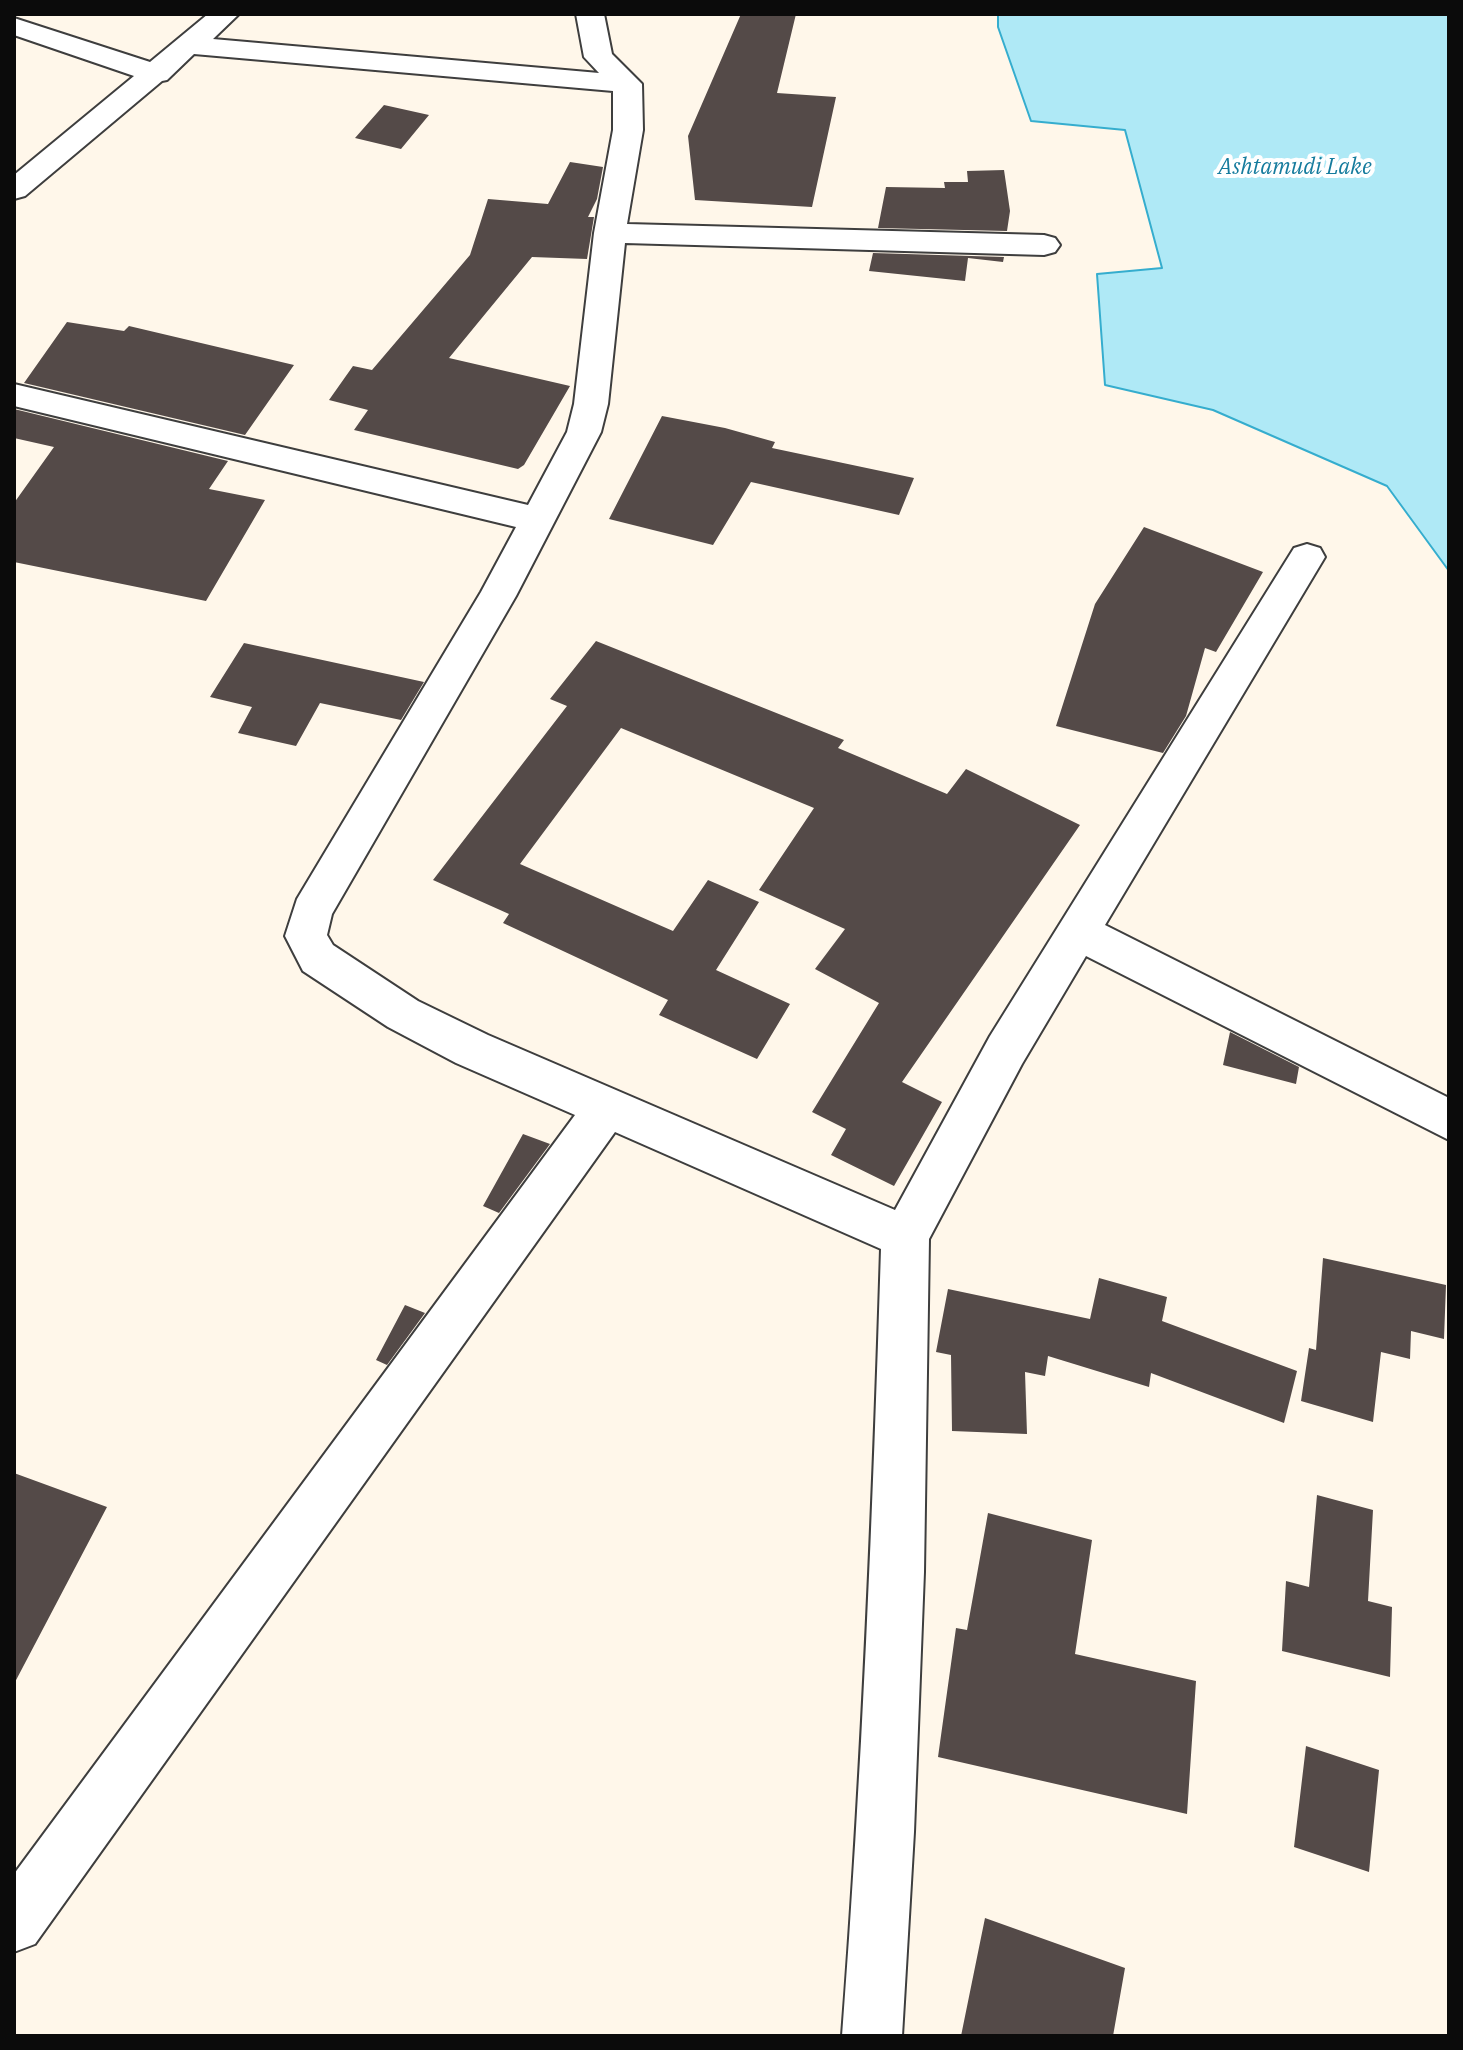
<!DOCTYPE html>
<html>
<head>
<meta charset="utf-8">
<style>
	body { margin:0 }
	#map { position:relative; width:1463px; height:2050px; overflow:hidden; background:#fff7ea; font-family:"IBM Plex Serif",serif }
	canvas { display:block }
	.frame { position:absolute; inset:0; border:16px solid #0b0b0b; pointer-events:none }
</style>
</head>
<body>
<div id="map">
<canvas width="1463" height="2050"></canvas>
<div class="frame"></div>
</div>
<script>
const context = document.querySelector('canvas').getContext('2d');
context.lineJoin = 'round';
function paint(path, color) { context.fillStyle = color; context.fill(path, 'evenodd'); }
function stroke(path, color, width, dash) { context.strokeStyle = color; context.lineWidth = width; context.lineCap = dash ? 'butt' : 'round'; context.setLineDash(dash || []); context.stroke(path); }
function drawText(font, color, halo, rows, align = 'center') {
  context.font = font + ' "IBM Plex Serif",serif'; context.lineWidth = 8; context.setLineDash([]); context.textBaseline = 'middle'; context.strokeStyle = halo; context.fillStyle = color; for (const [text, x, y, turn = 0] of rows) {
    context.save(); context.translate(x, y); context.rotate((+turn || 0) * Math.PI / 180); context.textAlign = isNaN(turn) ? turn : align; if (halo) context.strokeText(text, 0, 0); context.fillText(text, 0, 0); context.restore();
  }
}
const water = new Path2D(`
	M 998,14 L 1449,14 L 1449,571 L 1387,486 L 1213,410 L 1105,385 L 1097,274 L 1162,268 L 1125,130 L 1031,121 L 998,27 Z`);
const building = new Path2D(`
	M 741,14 L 796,14 L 777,93 L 836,97 L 812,207 L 695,200 L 688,136 Z
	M 384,105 L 429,115 L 401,149 L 355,138 Z
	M 570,162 L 603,167 L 597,199 L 588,217 L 594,217 L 587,259 L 532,257 L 449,358 L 570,386 L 524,465 L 518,469 L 354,430 L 368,410 L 329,400 L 353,366 L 372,370 L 470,255 L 488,199 L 548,204 Z
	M 1004,170 L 1010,211 L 1007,231 L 878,228 L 886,187 L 945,188 L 944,182 L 968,182 L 967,171 Z
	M 873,253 L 1004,257 L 1003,262 L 968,258 L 965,281 L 869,271 Z
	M 67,322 L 124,331 L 129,326 L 294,365 L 245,435 L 24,383 Z
	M 14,409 L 228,461 L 209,489 L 265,500 L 206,601 L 14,562 L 14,503 L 54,447 L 14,438 Z
	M 662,416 L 725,428 L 775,442 L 772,448 L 914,478 L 899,515 L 751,482 L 713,545 L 609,519 Z
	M 1144,527 L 1263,572 L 1216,652 L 1205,648 L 1186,716 L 1163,753 L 1056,726 L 1095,604 Z
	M 596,641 L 844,740 L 838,748 L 947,794 L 966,769 L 1080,825 L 902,1082 L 942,1102 L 894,1186 L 831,1155 L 846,1129 L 812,1112 L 879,1003 L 815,969 L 845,929 L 759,890 L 814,808 L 621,728 L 520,864 L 673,931 L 708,880 L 759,902 L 716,970 L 790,1004 L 757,1059 L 659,1015 L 668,1000 L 503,923 L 509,914 L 433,880 L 567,706 L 550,699 Z
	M 244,643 L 424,682 L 401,720 L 320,703 L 296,746 L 238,733 L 252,707 L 210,697 Z
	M 1230,1032 L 1299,1067 L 1296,1084 L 1223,1065 Z
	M 523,1134 L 550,1144 L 499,1213 L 483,1206 Z
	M 1323,1258 L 1446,1285 L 1444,1339 L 1411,1331 L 1410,1359 L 1381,1352 L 1373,1422 L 1301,1401 L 1309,1348 L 1316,1350 Z
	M 1099,1278 L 1167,1297 L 1162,1321 L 1297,1371 L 1284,1423 L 1151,1373 L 1149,1387 L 1048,1356 L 1045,1376 L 1025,1372 L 1027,1434 L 952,1431 L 951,1355 L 936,1352 L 948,1289 L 1090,1319 Z
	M 405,1305 L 425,1313 L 387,1365 L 376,1360 Z
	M 14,1473 L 107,1507 L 14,1684 Z
	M 1317,1495 L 1373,1510 L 1368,1601 L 1392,1607 L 1390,1677 L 1282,1651 L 1286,1581 L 1309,1587 Z
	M 988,1513 L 1092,1540 L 1075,1654 L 1196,1681 L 1187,1814 L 938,1757 L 956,1628 L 967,1630 Z
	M 1306,1746 L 1379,1770 L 1369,1872 L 1294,1847 Z
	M 985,1918 L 1125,1968 L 1113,2036 L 961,2036 Z`);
const minor = new Path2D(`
	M 208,14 L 239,14 L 213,39 L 599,73 L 584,57 L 576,14 L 604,14 L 612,54 L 642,84 L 643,130 L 627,224 L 1044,235 L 1055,238 L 1060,245 L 1055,252 L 1044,255 L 625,243 L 608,404 L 601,432 L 516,596 L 332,914 L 327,935 L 333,945 L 418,1001 L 488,1035 L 895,1210 L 990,1036 L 1294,548 L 1307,544 L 1320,548 L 1325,557 L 1105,925 L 1449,1098 L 1449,1140 L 1086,956 L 1022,1064 L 929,1239 L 924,1572 L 914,1832 L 902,2036 L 842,2036 C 862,1774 873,1512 881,1249 L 615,1132 L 35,1944 L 14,1952 L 14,1874 L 575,1115 L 456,1063 L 388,1027 L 303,971 L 285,936 L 297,899 L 481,592 L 516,527 L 14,406 L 14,384 L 528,505 L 567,432 L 574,404 L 594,233 L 613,130 L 613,91 L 194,54 L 167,80 L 162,81 L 25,196 L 14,199 L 14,175 L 134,76 L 14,35 L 14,18 L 150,62 Z`);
const farWaternames = [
	["Ashtamudi Lake",1295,168]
];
paint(water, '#afe9f6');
stroke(water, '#35adce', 2);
paint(building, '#544a48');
stroke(minor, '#3e3e3e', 4);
paint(minor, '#fff');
drawText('italic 22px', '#157b9d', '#fff', farWaternames);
</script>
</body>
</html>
